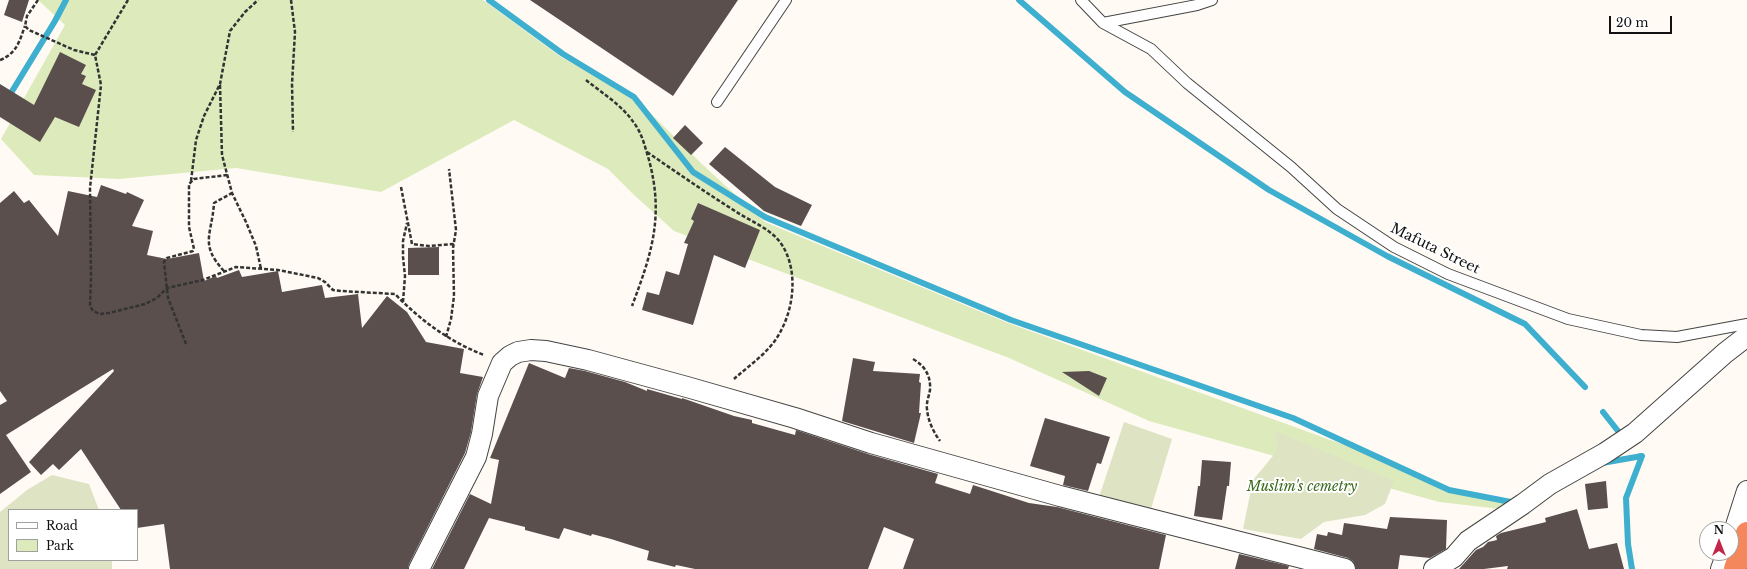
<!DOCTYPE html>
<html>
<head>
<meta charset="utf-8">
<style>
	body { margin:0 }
	#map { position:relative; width:1747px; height:569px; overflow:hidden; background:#fffbf4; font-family:"Libre Baskerville",serif }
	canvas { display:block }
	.legend { position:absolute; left:8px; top:509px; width:130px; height:52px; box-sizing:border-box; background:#fff; border:1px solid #a0a0a0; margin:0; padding:5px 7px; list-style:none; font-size:12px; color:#111 }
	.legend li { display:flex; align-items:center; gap:8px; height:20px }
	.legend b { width:20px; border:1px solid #a0a0a0 }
	.north { position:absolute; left:1699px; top:521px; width:40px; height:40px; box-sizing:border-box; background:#fff; border:1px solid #a0a0a0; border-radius:50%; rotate:0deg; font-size:11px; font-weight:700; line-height:16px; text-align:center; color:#111 }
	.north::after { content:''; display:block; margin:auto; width:14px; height:18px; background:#c42649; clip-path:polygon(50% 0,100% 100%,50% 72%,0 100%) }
	.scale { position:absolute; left:1609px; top:16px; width:63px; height:18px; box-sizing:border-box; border:2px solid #111; border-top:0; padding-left:5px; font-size:12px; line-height:14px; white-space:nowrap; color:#111; -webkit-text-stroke:3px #fff; paint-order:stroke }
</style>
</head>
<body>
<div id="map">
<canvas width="1747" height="569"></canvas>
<ul class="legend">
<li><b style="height:5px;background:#fff"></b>Road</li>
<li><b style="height:11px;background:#ddebbc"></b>Park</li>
</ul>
<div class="north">N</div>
<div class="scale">20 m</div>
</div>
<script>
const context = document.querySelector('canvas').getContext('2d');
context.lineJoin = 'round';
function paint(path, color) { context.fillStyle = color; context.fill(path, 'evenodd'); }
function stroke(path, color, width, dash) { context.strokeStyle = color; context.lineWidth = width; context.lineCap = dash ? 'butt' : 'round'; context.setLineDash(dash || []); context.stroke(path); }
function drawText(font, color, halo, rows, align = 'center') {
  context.font = font + ' "Libre Baskerville",serif'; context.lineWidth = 4; context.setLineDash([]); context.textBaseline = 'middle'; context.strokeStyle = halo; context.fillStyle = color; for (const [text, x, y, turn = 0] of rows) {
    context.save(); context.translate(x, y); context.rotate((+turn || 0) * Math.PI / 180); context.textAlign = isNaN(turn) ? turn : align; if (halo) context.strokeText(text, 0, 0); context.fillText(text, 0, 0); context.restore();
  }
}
const green = new Path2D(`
	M 38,0 L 483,0 L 561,57 L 634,97 L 702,164 L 765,222 L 1008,323 L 1372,455 L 1446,492 L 1524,506 L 1517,511 L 1439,502 L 1149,421 L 1009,358 L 674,231 L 634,195 L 608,169 L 514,120 L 381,192 L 236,168 L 119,179 L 34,175 L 1,139 L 65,25 Z`);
const cemetery = new Path2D(`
	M 1124,422 L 1172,439 L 1151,509 L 1099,497 Z
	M 1276,431 L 1394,481 L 1385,504 L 1365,515 L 1324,522 L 1301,539 L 1243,529 L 1253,480 L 1277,451 Z
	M 52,475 L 89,484 L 99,510 L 9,510 L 9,560 L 112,560 L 112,569 L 0,569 L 0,512 L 27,490 Z`);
const stream = new Path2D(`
	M 489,0 L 563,54 L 634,97 L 693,172 L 765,217 L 1011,320 L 1293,418 L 1449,490 L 1516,503
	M 1019,0 L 1125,92 L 1269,190 L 1387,256 L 1525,324 L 1585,387
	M 0,111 L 55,21 L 66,0
	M 1603,412 L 1618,431
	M 1602,463 L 1642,456
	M 1632,569 L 1628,544 L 1626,498 L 1642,456 L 1640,456`);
const building = new Path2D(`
	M 9,0 L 29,0 L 22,22 L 4,15 Z
	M 530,0 L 738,0 L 673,96 Z
	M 60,52 L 86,65 L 81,74 L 86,76 L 82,84 L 96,90 L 79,127 L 55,117 L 40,142 L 0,117 L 0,84 L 34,105 Z
	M 685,125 L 703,143 L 691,155 L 673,138 Z
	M 725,147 L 775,187 L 812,205 L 801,226 L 764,211 L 709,164 Z
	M 101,185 L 126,194 L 127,192 L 144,200 L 132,226 L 153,231 L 147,255 L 167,259 L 199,253 L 204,281 L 216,276 L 217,278 L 239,270 L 242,277 L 278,271 L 282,292 L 322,285 L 325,298 L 358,294 L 362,328 L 387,296 L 407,312 L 426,342 L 464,349 L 460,373 L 483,377 L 477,394 L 471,432 L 465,453 L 409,564 L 408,569 L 170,569 L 164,524 L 137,528 L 137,510 L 121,510 L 81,449 L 59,470 L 53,464 L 41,475 L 29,462 L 114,371 L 113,369 L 6,435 L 31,472 L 0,494 L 0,405 L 7,401 L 0,391 L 0,203 L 14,191 L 24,203 L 29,200 L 58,236 L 68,191 L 97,197 Z
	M 698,203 L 760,230 L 745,268 L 714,255 L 693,325 L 642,310 L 647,292 L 659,295 L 666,271 L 679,275 L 688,244 L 684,243 L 694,221 L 691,219 Z
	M 439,247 L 439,275 L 408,275 L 408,248 Z
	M 853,358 L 875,362 L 873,371 L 920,374 L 919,382 L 921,383 L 919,413 L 921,413 L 914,443 L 842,421 Z
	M 529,363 L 565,378 L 569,368 L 585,371 L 625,382 L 647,391 L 647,389 L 682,399 L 682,398 L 734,416 L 752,420 L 752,423 L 795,435 L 796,430 L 868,454 L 938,474 L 935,483 L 970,494 L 973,485 L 1029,503 L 1057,507 L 1166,535 L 1159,569 L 903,569 L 914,539 L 884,527 L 868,569 L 695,569 L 676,565 L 675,567 L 647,560 L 649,551 L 611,539 L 592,534 L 591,536 L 564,528 L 559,539 L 525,530 L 525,527 L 489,518 L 464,569 L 432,569 L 470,494 L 491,504 L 499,460 L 490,458 Z
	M 1089,371 L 1107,378 L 1099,396 L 1062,372 Z
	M 1045,418 L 1110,437 L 1101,464 L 1097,463 L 1088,491 L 1063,485 L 1065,476 L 1030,466 Z
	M 1202,460 L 1231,462 L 1229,486 L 1227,486 L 1222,520 L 1194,516 L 1198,486 L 1200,486 Z
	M 1606,481 L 1608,508 L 1588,510 L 1585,484 Z
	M 1577,509 L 1589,549 L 1617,543 L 1624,569 L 1507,569 L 1508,566 L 1484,569 L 1459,569 L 1476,550 L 1483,547 L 1488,542 L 1497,540 L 1496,536 L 1501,533 L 1546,522 L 1545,518 Z
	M 1390,517 L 1447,520 L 1446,549 L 1430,558 L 1400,555 L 1398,569 L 1356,569 L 1353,561 L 1348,558 L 1314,549 L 1317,534 L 1327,536 L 1328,532 L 1342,535 L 1344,523 L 1387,529 Z
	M 1239,554 L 1289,566 L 1288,569 L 1235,569 Z`);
const path = new Path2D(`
	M 38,0 L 27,16 L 25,26 L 29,30 L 74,50 L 95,55
	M 128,0 L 95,55 L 101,85 L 90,188 L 91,277 L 90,306 L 93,311 L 100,314 L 109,313 L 145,304 L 157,298 L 167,288 L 203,280 L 236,267 L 278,270 L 318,278 L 325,282 L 333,290 L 341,291 L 395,294 C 420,320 450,342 484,355
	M 291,0 L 295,32 L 292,84 L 293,132
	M 0,60 C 17,53 19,42 25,26
	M 586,80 C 602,93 623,106 634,123 C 642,133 645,147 649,160 C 664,216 652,253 632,306
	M 220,85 L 222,155 L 232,193 L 246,222 L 256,246 L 261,269
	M 647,152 C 676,172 705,192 735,211 C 750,221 769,228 780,242 C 802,272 793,323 768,349 C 758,360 745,369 734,379
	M 191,181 L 196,140 L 204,116 L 220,84 L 230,31 L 245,12 L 258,0
	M 401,187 L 412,244 L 429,246 L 454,244
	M 224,271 C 199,244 212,235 214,203 L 232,193
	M 403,302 L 405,276 L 403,257 L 403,241 L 407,223
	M 446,337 L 451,319 L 454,296 L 453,248 L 456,230 L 449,169
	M 186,344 L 168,298 L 164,262 L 167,258 L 193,251 L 194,249 L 189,227 L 189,184 L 194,179 L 227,175
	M 913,359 C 925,366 931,376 930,390 C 929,396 926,403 927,409 C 928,421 933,431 940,441`);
const lane = new Path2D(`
	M 1081,0 L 1103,23 L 1151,49 L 1187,83 L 1291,167 L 1337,209 L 1394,247 L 1448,274 L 1568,319 L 1641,335 L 1677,337 L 1747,324
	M 1103,23 L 1197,5 L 1212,0
	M 717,102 L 786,0`);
const street = new Path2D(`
	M 1731,541 L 1747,491
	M 419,569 L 476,457 L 482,434 L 488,396 L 502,363 L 510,356 L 518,352 L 531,350 L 546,351 L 588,360 L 687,387 L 795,418 L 871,443 L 1060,496 L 1345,569
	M 1434,569 L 1454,557 L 1468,541 L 1523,504 L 1550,484 L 1605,453 L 1635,433 L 1725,353 L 1747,336
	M 1721,569 L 1727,553`);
const highway = new Path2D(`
	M 1735,569 L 1747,533`);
const streetNames = [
	["Mafuta Street",1435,249,26]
];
const parkNames = [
	["Muslim's cemetry",1302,487]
];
paint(green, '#ddebbc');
paint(cemetery, '#dee3c4');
stroke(stream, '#3eafcf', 6);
paint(building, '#5a4f4d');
stroke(lane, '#444', 12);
stroke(street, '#444', 22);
stroke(highway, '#222', 24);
stroke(path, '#333', 2.5, [4, 2]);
stroke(lane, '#fff', 10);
stroke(street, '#fff', 20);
stroke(highway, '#f5875c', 22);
drawText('14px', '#111', '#fff', streetNames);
drawText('italic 14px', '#3c6b1f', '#fff', parkNames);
</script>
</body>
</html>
